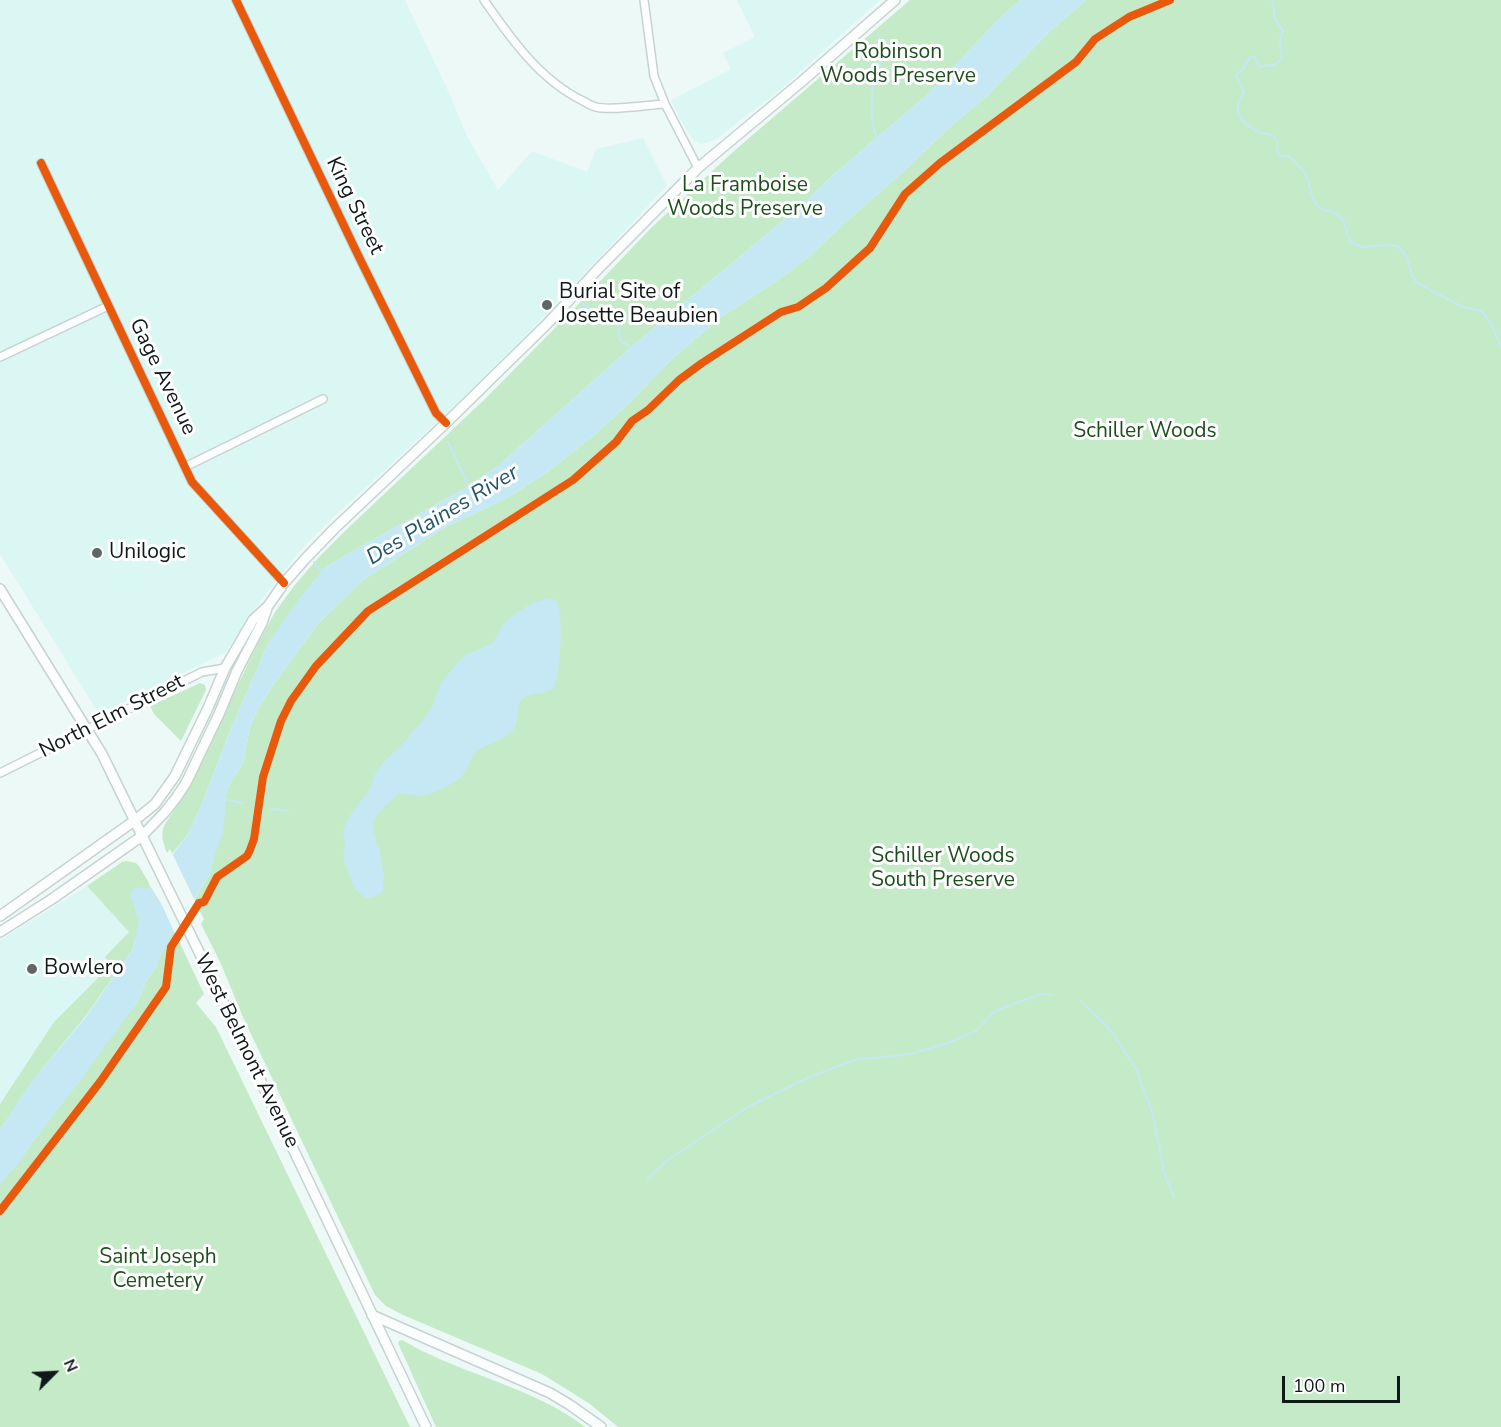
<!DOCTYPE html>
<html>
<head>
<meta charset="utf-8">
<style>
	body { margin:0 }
	#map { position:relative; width:1501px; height:1427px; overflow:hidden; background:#ecf9f7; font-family:"Nunito Sans",sans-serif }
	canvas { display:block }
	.north { position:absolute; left:24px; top:1343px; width:60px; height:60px; -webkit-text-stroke:4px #fff; paint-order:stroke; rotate:66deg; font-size:16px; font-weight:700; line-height:24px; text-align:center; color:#0e1918 }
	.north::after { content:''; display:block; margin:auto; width:21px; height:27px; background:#0e1918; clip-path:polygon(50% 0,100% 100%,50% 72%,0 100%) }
	.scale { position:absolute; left:1282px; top:1376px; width:118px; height:27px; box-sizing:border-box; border:3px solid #0e1918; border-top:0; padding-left:8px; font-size:18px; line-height:21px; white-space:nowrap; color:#0e1918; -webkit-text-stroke:4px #fff; paint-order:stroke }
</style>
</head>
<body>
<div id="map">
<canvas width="1501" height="1427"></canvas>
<div class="north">N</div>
<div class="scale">100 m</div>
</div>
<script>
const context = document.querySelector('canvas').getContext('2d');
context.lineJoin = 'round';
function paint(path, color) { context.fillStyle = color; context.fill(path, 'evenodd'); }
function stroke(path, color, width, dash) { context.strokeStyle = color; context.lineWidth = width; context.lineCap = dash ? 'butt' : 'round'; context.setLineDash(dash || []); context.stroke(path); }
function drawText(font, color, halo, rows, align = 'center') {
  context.font = font + ' "Nunito Sans",sans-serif'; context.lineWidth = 6; context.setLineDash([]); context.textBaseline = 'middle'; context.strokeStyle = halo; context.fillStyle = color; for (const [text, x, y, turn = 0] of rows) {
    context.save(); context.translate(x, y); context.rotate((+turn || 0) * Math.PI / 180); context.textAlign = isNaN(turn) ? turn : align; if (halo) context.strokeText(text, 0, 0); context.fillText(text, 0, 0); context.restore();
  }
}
const built = new Path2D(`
	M 0,0 L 405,0 L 450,95 L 467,136 L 498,190 L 532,151 L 587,172 L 596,149 L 643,138 L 667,186 L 526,335 L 453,407 L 326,524 L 299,552 L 256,607 L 225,653 L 99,714 L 0,554 Z
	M 737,0 L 880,0 L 781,89 L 715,140 L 701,144 L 693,140 L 679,117 L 671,100 L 731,69 L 723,53 L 755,37 Z
	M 87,886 L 135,938 L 0,1130 L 0,940 Z`);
const green = new Path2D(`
	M 910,0 L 1021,0 L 1001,17 L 928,94 L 833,175 L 802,205 L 638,341 L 498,466 L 462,490 L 344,556 L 324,569 L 269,642 L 229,733 L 202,804 L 188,834 L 172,854 L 170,849 L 167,853 C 163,843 160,834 165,824 L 187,791 L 256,647 L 275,612 L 294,586 L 318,558 L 346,530 L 485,399 L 569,314 L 651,228 L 734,151 Z
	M 1086,0 L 1501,0 L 1501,1427 L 618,1427 L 590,1404 L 542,1374 L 403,1315 L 386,1306 L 375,1295 L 243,1017 L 221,964 L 201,924 L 204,919 L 194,900 L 210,874 L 224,811 L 227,789 L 243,763 L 250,727 L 259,707 L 274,684 L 318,624 L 363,580 L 444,528 L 507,498 L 549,471 L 597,433 L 628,404 L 673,358 L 720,318 L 781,278 L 811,255 L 848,220 L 902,173 L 952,125 L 986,97 L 1047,34 Z
	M 200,683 L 205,685 L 206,690 L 181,741 L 154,714 L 150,706 Z
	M 127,861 L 136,863 L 139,866 L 162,905 L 204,994 L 196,1003 L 216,1027 L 410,1427 L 0,1427 L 0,1152 L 17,1165 L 29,1147 L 138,1001 L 146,981 L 157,967 L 135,939 L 133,949 L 85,1017 L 32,1081 L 0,1130 L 0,1104 L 54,1022 L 96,980 L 110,963 L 105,957 L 129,932 L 87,886 L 122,862 Z
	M 402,1340 C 412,1345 421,1351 431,1355 C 482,1379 540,1392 585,1427 L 436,1427 L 398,1343 L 399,1341 Z`);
const water = new Path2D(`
	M 1021,0 L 1086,0 L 1047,34 L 986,97 L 952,125 L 902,173 L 848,220 L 811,255 L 781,278 L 720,318 L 673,358 L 628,404 L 597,433 L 549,471 L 507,498 L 444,528 L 363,580 L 318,624 L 274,684 L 259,707 L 250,727 L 243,763 L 227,789 L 223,833 L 214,857 L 210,874 L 174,931 L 158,962 L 157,967 L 146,981 L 138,1001 L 79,1082 L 29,1147 L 22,1159 L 0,1185 L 0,1130 L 32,1081 L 85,1018 L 133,949 L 139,921 L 130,893 L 135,887 L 147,889 L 188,834 L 202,804 L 229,733 L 269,642 L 301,596 L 324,569 L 344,556 L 462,490 L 498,466 L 638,341 L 802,205 L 833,175 L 928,94 L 1001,17 Z
	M 548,599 C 551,599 554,598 556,601 C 564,609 561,677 554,687 C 546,697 529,690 521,701 C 515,709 519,719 515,727 C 508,739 491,742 480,749 C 470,756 469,767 462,776 C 458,782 429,796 422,796 C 414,796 407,793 399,794 L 387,804 L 376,816 L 373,822 L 373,832 L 379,848 L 384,876 L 383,890 L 381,893 L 372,898 L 364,897 L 355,889 L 345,864 L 343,855 L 345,846 L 343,830 L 349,817 L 370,789 L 374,776 L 382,763 L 401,746 L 425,717 L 432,707 L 441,683 L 458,662 L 468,654 L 493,643 L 503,624 L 513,615 L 534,602 Z`);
const pier = new Path2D(`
	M 171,851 L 196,903 L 175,934 L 162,905 L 149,884 Z`);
const stream = new Path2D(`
	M 1272,0 L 1274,8 L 1274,18 L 1283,31 C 1281,35 1280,37 1280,41 C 1280,50 1287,59 1275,64 C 1271,66 1265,65 1260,67 L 1255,57 L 1250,57 L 1243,69 L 1236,75 L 1244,93 C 1231,109 1241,124 1258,132 C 1265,134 1270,133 1276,138 L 1278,152 L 1280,156 C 1288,155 1291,157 1296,163 C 1299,167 1303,169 1305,173 C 1311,184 1310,200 1320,208 C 1324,211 1332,211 1337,214 C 1346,219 1346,234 1351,243 L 1364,247 L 1386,245 L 1397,246 L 1406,255 L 1412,275 L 1417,283 L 1463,307 L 1481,311 L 1487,318 L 1494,330 L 1501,348
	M 877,138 C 870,123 871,104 873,87 C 874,82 876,78 877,74 C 881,60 883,46 878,33
	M 581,303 L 618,325 L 620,341 L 632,347
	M 448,442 L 469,486
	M 314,562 L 324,574
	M 224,799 L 242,803
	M 271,809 L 288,811
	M 1080,1001 L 1085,1005 L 1109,1028 L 1136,1069 L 1153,1114 L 1164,1173 L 1174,1197
	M 647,1179 L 669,1159 L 748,1107 L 807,1078 L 854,1060 L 911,1054 L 948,1043 L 976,1031 L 994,1012 L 1018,1002 L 1043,994 L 1052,995`);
const street = new Path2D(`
	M 236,0 L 358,255 L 436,413 L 446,423
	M 484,0 C 511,39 540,80 583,101 C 587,103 591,106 596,107 C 612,111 646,105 665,104
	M 644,0 L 654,76 L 665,104 L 698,168
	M 41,163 L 192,482 L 284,583
	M 0,357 L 108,306
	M 185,467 L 323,399
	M 0,773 L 202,672 L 225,668`);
const secondary = new Path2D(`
	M 0,589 L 102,754 L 200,954 L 426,1427
	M 0,916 L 134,821 L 155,804 L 175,776 L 208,708 L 225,668 L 253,620 L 268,606 L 284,583 L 306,558 L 334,529 L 446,423 L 547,324 L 599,268 L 698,168 L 800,83 L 895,0
	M 0,932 L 52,899 L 142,836 L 165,812 L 176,798 L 186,783 L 219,714 L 237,671 L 262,623 L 267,608
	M 372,1315 L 550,1393 L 570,1405 L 601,1427`);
const cycleway = new Path2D(`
	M 236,0 L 358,255 L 436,413 L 446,423
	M 41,163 L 192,482 L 284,583
	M 0,1211 L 100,1082 L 166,987 L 171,947 L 199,903 L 204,902 L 217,877 L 247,856 L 250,850 L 254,839 L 263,777 L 281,721 L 291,701 L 316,666 L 368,611 L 573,480 L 616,442 L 632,421 L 648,410 L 679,380 L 702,363 L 781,312 L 798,307 L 826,288 L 870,248 L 905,194 L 940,163 L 1076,62 L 1095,39 L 1129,17 L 1170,0`);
const markers = [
	[547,305,6,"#5c6766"],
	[97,553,6,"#5c6766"],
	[32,969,6,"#5c6766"]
];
const parkNames = [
	["Robinson",898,53],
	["Woods Preserve",898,77],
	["La Framboise",745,186],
	["Woods Preserve",745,210],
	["Schiller Woods",1145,432],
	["Schiller Woods",943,857],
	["South Preserve",943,881],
	["Saint Joseph",158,1258],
	["Cemetery",158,1282]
];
const streetNames = [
	["King Street",354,206,64],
	["Gage Avenue",162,377,64],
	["North Elm Street",112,717,-27],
	["West Belmont Avenue",246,1051,64]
];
const poiNames = [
	["Burial Site of",559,293],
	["Josette Beaubien",559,317],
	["Unilogic",109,553],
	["Bowlero",44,969]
];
const waterNames = [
	["Des Plaines River",443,516,-31]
];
paint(built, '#dbf7f3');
paint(green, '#c5eac8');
paint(water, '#c5e8f4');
paint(pier, '#ecf9f7');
stroke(stream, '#c5e8f4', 2);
stroke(street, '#c7d3d1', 10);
stroke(secondary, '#c7d3d1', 12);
stroke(street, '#fcfefe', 7);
stroke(secondary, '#fcfefe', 9);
stroke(cycleway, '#e8590c', 8);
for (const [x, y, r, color] of markers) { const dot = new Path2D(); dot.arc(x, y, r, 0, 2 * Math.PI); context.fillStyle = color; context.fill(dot); stroke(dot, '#fff', 2); }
drawText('21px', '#1d4f1d', '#fff', parkNames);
drawText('21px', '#0e1918', '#fff', streetNames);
drawText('21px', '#0e1918', '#fff', poiNames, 'left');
drawText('italic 22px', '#215669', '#fff', waterNames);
</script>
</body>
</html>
